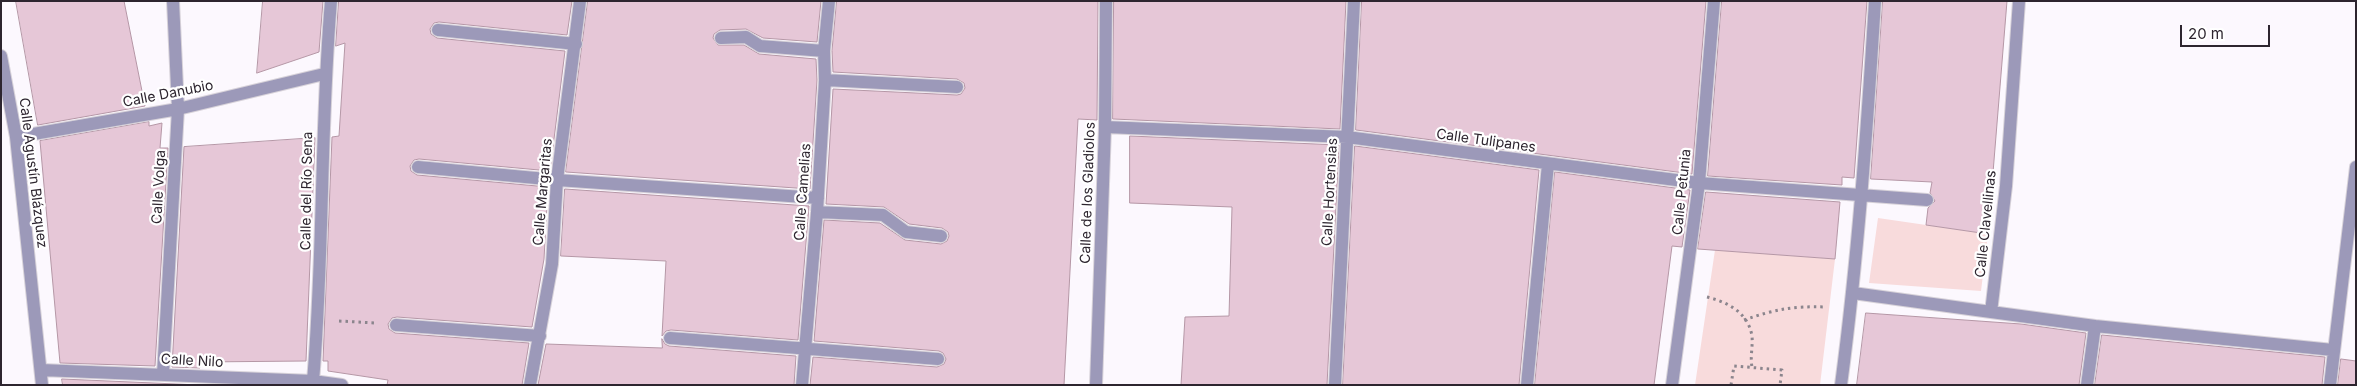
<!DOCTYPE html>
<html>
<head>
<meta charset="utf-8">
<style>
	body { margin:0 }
	#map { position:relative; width:2357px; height:386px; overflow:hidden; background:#fcf8fe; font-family:Inter,sans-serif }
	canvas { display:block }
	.frame { position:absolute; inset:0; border:2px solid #2d252f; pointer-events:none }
	.scale { position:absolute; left:2180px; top:25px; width:90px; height:22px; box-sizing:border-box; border:2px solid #2d252f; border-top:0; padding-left:6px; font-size:15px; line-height:18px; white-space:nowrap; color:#2d252f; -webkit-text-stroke:4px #fff; paint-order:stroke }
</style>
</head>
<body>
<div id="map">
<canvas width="2357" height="386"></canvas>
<div class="frame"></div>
<div class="scale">20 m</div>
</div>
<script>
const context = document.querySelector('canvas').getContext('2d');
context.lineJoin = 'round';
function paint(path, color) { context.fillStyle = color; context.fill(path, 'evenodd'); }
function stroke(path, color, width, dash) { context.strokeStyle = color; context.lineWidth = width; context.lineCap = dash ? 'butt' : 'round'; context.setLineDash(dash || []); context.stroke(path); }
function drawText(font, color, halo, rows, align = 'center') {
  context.font = font + ' Inter,sans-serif'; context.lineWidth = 4.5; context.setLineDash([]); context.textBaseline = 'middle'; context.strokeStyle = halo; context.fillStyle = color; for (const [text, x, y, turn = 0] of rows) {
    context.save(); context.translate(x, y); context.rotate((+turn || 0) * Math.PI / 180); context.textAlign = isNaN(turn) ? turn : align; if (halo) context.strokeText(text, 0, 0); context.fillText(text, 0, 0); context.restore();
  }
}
const green = new Path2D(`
	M 1878,218 L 1988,234 L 1981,291 L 1869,283 Z
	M 1715,250 L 1835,259 L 1820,385 L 1695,385 Z`);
const building = new Path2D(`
	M 16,1 L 124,1 L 145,106 L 38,125 Z
	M 263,1 L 323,1 L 319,52 L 257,73 Z
	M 339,1 L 572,1 L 567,35 L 439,22 L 434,23 L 430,29 L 431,34 L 437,38 L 565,51 L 550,171 L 419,159 L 414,160 L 410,166 L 411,171 L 417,175 L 548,187 L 544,259 L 532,327 L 397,317 L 392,318 L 388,324 L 389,329 L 395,333 L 529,343 L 522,385 L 387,385 L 388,380 L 328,371 L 328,361 L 323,361 L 332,137 L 339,136 L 345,43 L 336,46 Z
	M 588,1 L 821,1 L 817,42 L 763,38 L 746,29 L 720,30 L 714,34 L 713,38 L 718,45 L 744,45 L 759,54 L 816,59 L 817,80 L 810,189 L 566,172 Z
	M 837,1 L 1098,1 L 1097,120 L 1078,119 L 1064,385 L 810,385 L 813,357 L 937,367 L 944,364 L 946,359 L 943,353 L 939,351 L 814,341 L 824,220 L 880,223 L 905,240 L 941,244 L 947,241 L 949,236 L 948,232 L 942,228 L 909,224 L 884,207 L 826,204 L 833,89 L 957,95 L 961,94 L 965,88 L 964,83 L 957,79 L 833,72 L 832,51 Z
	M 1114,1 L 1346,1 L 1340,129 L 1113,119 Z
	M 1362,1 L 1706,1 L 1692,174 L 1356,130 Z
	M 1722,1 L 1867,1 L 1854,178 L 1842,177 L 1842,185 L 1708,176 Z
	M 1883,1 L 2007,1 L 1988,234 L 1926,225 L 1928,208 L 1935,201 L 1930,193 L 1932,182 L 1871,179 Z
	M 149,122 L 149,126 L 162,123 L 160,148 L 168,148 L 155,366 L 60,363 L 40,141 Z
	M 1130,136 L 1339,145 L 1327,385 L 1181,385 L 1185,317 L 1229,316 L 1232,207 L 1130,203 Z
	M 315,138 L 306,361 L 200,362 L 200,368 L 172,367 L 184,147 Z
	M 1355,146 L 1539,170 L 1519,385 L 1343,385 Z
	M 1555,172 L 1690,190 L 1682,247 L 1672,246 L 1654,385 L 1535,385 Z
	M 565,189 L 809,206 L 798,340 L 671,330 L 666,331 L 662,336 L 666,261 L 561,256 Z
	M 1706,192 L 1840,202 L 1835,259 L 1698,249 Z
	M 1866,313 L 2021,324 L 2086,333 L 2079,385 L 1857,385 Z
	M 2102,335 L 2325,357 L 2322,385 L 2095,385 Z
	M 662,339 L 665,344 L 669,346 L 796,356 L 794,385 L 538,385 L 546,344 L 662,348 Z
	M 2341,359 L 2356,361 L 2356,385 L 2338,385 Z
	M 62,379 L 199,385 L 63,385 Z`);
const path = new Path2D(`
	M 1707,297 C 1727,302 1748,312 1752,336 C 1753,346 1750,357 1752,367
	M 1744,320 C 1776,309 1793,306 1826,307
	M 339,321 L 375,323
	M 1731,385 L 1734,366 L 1782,370 L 1780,385`);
const minor = new Path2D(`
	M 438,30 L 576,44
	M 721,38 L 746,37 L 760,46 L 824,51
	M 1,56 L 16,137 L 42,385
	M 825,80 L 957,87
	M 1105,127 L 1347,137 L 1699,183 L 1927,200
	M 16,137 L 178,109 L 324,74
	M 418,167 L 557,180 L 818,198
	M 817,212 L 883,215 L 906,232 L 941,236
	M 1853,293 L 1991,312 L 2006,186 L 2019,1
	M 1991,312 L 2095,326 L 2333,350
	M 396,325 L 540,336
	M 670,338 L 938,359
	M 41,370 L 313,381 L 342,385
	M 163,374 L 178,109 L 173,1
	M 313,381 C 324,255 320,128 331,1
	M 530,385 L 552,264 L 557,180 L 580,1
	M 802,385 L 817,212 L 825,80 L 824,51 L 829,1
	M 1096,385 L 1105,127 L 1106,1
	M 1335,385 L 1354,1
	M 1527,385 L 1548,164
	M 1672,385 L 1699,183 L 1714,1
	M 1841,385 C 1858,257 1867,130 1875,1
	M 2087,385 L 2095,326
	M 2330,385 L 2356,167`);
const streetNames = [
	["Calle Danubio",168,94,-11],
	["Calle Tulipanes",1486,141,8],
	["Calle Agustín Blázquez",33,173,83],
	["Calle Volga",159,187,-87],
	["Calle del Río Sena",307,191,-89],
	["Calle Margaritas",543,192,-85],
	["Calle Camelias",803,192,-86],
	["Calle Hortensias",1330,192,-87],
	["Calle Petunia",1682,192,-84],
	["Calle de los Gladiolos",1088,193,-88],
	["Calle Clavellinas",1986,224,-84],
	["Calle Nilo",192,361,3]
];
paint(green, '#f8dbdc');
paint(building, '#e6c7d7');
stroke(building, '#b597a6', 1);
stroke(minor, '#d7d2d9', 14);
stroke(path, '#8b858d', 3, [2.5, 4]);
stroke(minor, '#9c99b9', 12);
drawText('14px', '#2d252f', '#fff', streetNames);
</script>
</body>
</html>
